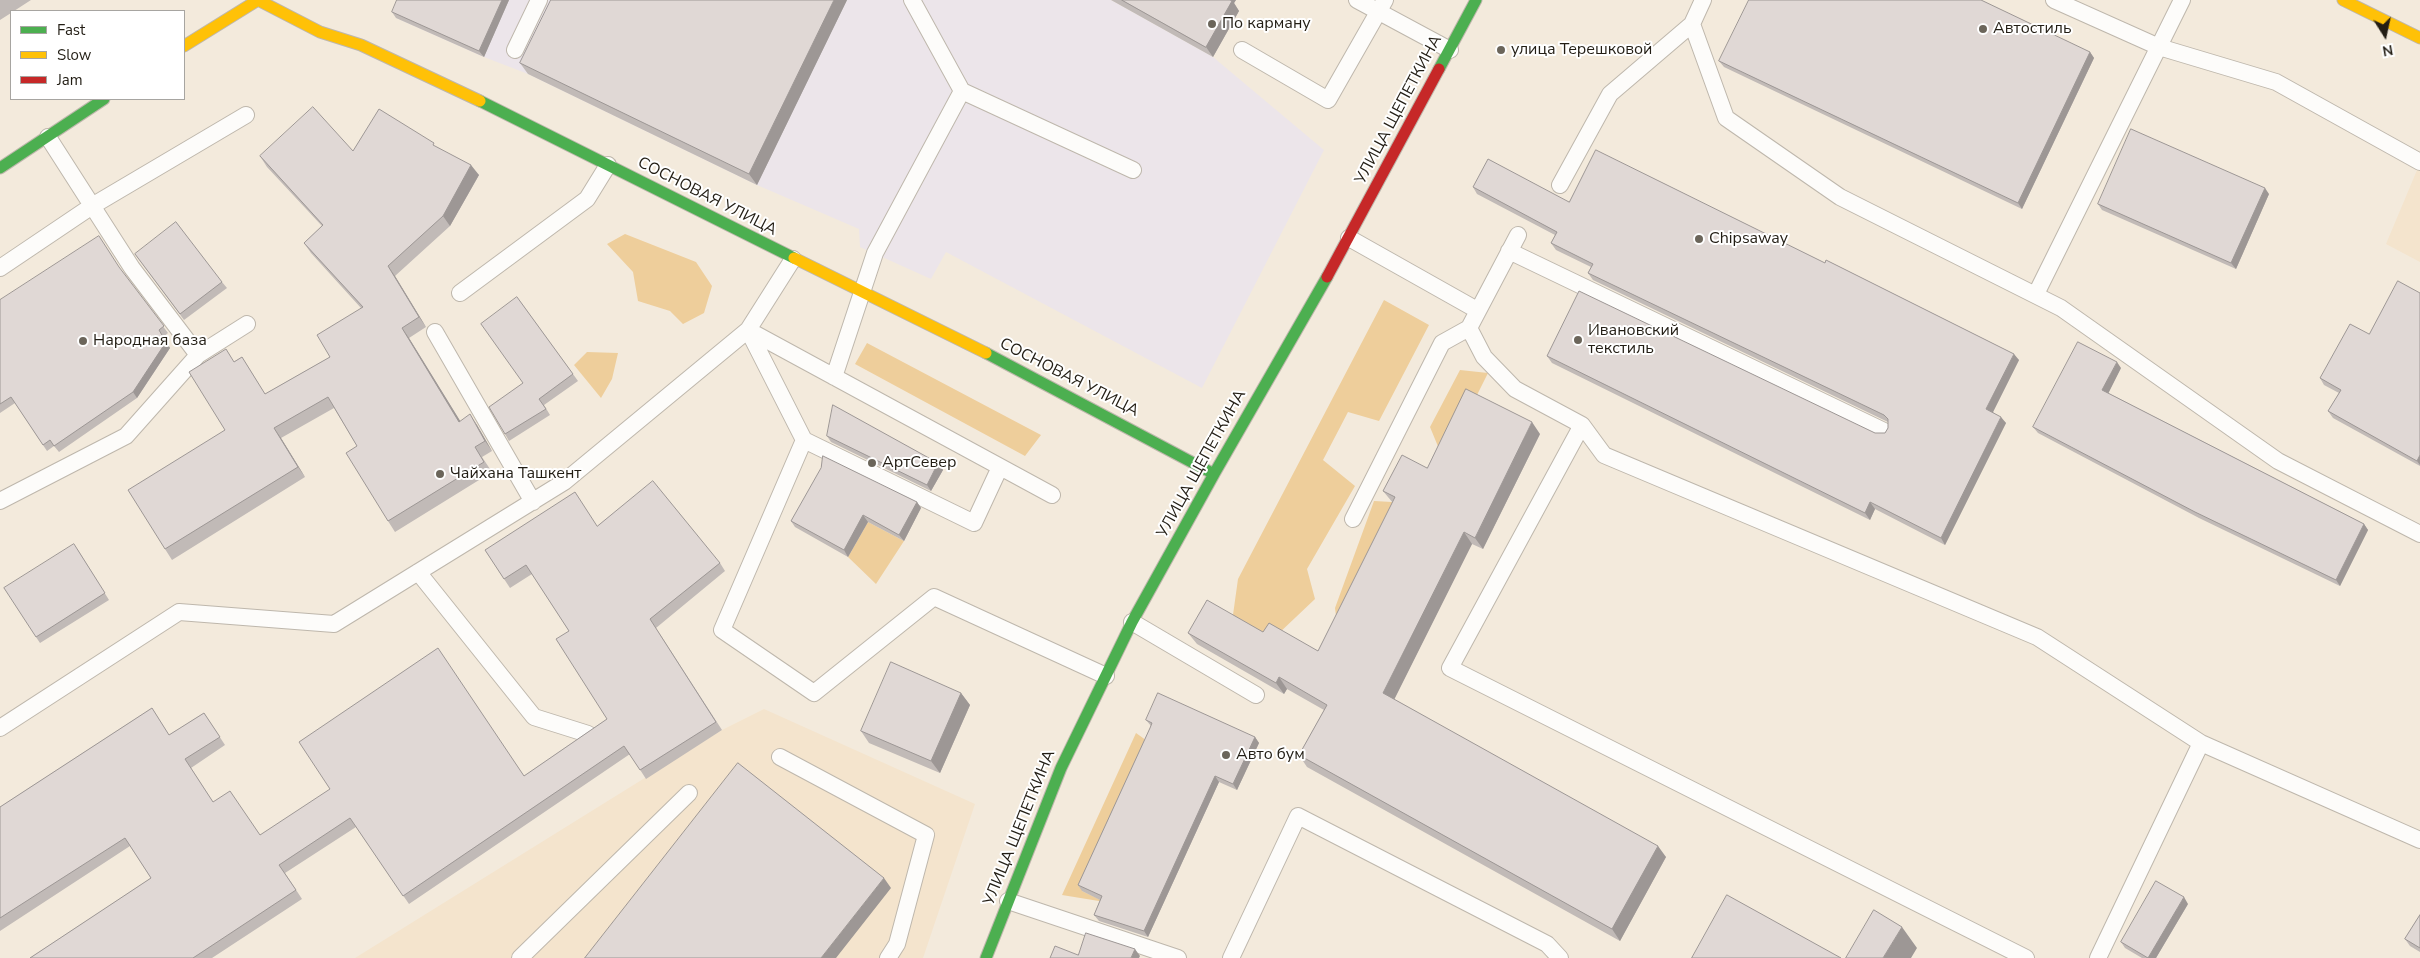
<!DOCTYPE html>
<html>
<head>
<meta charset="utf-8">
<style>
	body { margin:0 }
	#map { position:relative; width:2420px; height:958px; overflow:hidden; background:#f3eadc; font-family:"Nunito Sans",sans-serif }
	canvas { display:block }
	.legend { position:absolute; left:10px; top:10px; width:175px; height:90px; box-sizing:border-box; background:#fff; border:1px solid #a7a5a1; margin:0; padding:6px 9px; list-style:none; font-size:15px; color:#221d14 }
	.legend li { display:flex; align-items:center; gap:10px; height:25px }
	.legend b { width:25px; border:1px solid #a7a5a1 }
	.north { position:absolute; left:2360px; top:10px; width:50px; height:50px; -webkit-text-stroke:4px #fff; paint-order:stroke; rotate:170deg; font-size:14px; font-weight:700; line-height:20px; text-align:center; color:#221d14 }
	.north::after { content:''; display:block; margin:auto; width:18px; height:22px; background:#221d14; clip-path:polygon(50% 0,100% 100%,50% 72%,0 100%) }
</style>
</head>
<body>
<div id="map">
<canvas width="2420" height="958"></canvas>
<ul class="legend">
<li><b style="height:6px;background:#4caf50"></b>Fast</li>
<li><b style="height:6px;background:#ffc107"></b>Slow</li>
<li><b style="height:6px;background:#c62828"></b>Jam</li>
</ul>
<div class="north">N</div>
</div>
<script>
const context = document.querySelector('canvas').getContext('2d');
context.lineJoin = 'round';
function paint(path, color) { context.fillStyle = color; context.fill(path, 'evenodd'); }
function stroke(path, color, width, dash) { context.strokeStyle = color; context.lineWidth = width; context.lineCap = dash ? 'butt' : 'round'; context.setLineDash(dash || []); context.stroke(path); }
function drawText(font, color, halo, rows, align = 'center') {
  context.font = font + ' "Nunito Sans",sans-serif'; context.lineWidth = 4; context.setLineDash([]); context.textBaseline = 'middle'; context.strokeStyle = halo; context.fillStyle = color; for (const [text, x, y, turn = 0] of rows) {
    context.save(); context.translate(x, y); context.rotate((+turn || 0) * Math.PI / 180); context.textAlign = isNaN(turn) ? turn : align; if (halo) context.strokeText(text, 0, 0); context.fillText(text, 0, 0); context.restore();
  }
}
const commercial = new Path2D(`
	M 404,0 L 1111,0 L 1213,57 L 1324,150 L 1202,388 L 946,252 L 931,279 L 860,247 L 859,229 L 757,185 L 528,74 L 484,57 L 396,18 Z`);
const built = new Path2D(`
	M 2420,163 L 2420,262 L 2386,244 Z
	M 764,709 L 975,804 L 923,958 L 355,958 L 722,730 Z`);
const green = new Path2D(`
	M 625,234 L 696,262 L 712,286 L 704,313 L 683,324 L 670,311 L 638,301 L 633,272 L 607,244 Z
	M 1384,300 L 1429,325 L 1379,421 L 1348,412 L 1323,460 L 1355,486 L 1307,569 L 1315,599 L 1277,635 L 1271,644 L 1232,622 L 1238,579 Z
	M 867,343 L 1041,435 L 1025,456 L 855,364 Z
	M 587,352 L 618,353 L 612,379 L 601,398 L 574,365 Z
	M 1460,370 L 1488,373 L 1444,461 L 1430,427 Z
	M 1374,501 L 1392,502 L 1404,509 L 1339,639 L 1335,608 Z
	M 868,522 L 904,541 L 876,584 L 848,557 Z
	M 1136,733 L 1150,743 L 1082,891 L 1105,902 L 1062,895 Z`);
const lane = new Path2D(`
	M 1357,0 L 1450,50
	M 1703,0 L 1692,24 L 1726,118 L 1840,197 L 2061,308 L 2278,461 L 2420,534
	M 2054,0 L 2159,47 L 2276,82 L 2420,162
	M 515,50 L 539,0
	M 1242,50 L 1328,100 L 1385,0
	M 962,91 L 1133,170
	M 48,137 L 132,268 L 198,355
	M 1560,185 L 1610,94 L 1692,24
	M 1349,238 L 1477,310
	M 1509,251 L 1884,431
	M 793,259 L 748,330 L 804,440 L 974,523 L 1000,467
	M 0,268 L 92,206 L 246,115
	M 460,293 L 587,199 L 608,165
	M 2036,294 L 2182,0
	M 1469,328 L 1484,357 L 1515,389 L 1582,425 L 1604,455 L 2037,637 L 2201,743 L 2098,958
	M 435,332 L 533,502
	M 834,377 L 875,253 L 962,91 L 912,0
	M 1582,425 L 1450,668 L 2026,958
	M 804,440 L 722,630 L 814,693 L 934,597 L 1106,676
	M 0,501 L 126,436 L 198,355 L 247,324
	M 1353,519 L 1442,343 L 1469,328 L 1518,235
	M 418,572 L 534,717 L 588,734
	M 1132,622 L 1256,695
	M 0,728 L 179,612 L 334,624 L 564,482 L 748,330 L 1052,495
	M 2201,743 L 2420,840
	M 780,757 L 926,835 L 897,944 L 888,958
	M 1008,901 L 1178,958
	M 520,958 L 689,793
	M 1231,958 L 1298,816 L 1547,944 L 1560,958`);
const fast = new Path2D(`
	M 1439,69 L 1476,0
	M 480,101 L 794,258
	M 0,168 L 104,99
	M 986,353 L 1214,474 L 1327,277
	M 986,958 L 1061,768 L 1132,622 L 1214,474`);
const slow = new Path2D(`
	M 2343,0 L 2420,38
	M 184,46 L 258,0 L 320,32 L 361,45 L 480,101
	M 794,258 L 986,353`);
const jam = new Path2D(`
	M 1327,277 L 1439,69`);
const wall = new Path2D(`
	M 0,0 L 31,0 L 14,11 L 11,11 L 11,13 L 0,20 Z
	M 509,0 L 484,57 L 396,18 L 392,12 Z
	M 847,0 L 757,185 L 528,74 L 520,63 Z
	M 1111,0 L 1236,0 L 1234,3 L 1239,11 L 1213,57 Z
	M 2090,52 L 2094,58 L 2022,209 L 1724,67 L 1719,61 Z
	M 437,147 L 479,175 L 450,226 L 395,276 L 426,327 L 409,338 L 460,421 L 477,425 L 492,451 L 482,457 L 492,472 L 395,532 L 388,521 L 357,446 L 334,408 L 281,438 L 305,477 L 172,560 L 165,549 L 225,430 L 235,361 L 242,357 L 265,394 L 330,357 L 361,308 L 311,253 L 304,243 L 322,226 L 267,167 L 260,156 Z
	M 1473,187 L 1569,202 L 2019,360 L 1993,412 L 2006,423 L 1945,545 L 1875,509 L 1870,520 L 1552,363 L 1547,356 L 1875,433 L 1885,433 L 1888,428 L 1888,422 L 1593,280 L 1588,273 L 1591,267 L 1556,250 L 1551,243 L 1555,235 L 1477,194 Z
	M 2269,194 L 2236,269 L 2102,210 L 2098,204 Z
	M 135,254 L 222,282 L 227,288 L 184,320 Z
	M 121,270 L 168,333 L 163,337 L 170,348 L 137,398 L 59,452 L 54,446 L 47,451 L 15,403 L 0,413 L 0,300 Z
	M 2420,293 L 2420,466 L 2333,418 L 2328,411 L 2339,393 L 2324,385 L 2320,378 L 2369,334 Z
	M 517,297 L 578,381 L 544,405 L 550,415 L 509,441 L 505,434 L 523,383 Z
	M 2121,368 L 2108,393 L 2364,524 L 2368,530 L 2340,586 L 2199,518 L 2038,433 L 2033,427 Z
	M 1540,434 L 1483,549 L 1472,544 L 1394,699 L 1666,857 L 1620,941 L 1307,767 L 1299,755 L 1324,710 L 1287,689 L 1284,694 L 1197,644 L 1188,633 L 1263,632 L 1318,651 L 1393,503 L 1383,491 L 1427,468 Z
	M 827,436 L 938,463 L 943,470 L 931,491 L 831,442 Z
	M 917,502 L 921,508 L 904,541 L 868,522 L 848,557 L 795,527 L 791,521 Z
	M 597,526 L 720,563 L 725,571 L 656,628 L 722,730 L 646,779 L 630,754 L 409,904 L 356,827 L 285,873 L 302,899 L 212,958 L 30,958 L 151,878 L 130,846 L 0,931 L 0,807 L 152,708 L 169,735 L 204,713 L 225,745 L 191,768 L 213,802 L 260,835 L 524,776 L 607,719 L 569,631 L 532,574 L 510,588 L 485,550 Z
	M 78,550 L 109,600 L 40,643 L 36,637 Z
	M 961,693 L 970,705 L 940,773 L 869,743 L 861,731 Z
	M 1146,720 L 1255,737 L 1259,743 L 1237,790 L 1219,782 L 1148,937 L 1099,921 L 1094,915 L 1100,900 L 1082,891 L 1078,885 L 1151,726 Z
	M 2188,904 L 2156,958 L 2142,958 L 2125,948 L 2121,942 Z
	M 2420,915 L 2420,952 L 2410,946 L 2405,939 Z`);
const shadedWall = new Path2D(`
	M 502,0 L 509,0 L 484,57 L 479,51 Z
	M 834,0 L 847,0 L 757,185 L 749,174 Z
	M 1227,0 L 1236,0 L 1234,3 L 1239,11 L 1213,57 L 1206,47 Z
	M 2090,52 L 2094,58 L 2022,209 L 2018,203 Z
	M 471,165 L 479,175 L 450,226 L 443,216 Z
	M 2265,188 L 2269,194 L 2236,269 L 2231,263 Z
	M 388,266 L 395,276 L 426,327 L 419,317 Z
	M 402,328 L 409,338 L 467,432 L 459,422 Z
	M 159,330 L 170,348 L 137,398 L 133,392 Z
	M 2014,354 L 2019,360 L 1991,416 L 1986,409 Z
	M 2117,362 L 2121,368 L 2107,396 L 2102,390 Z
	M 470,414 L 477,425 L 492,451 L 485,441 Z
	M 2001,417 L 2006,423 L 1945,545 L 1941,538 Z
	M 1532,422 L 1540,434 L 1483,549 L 1475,538 Z
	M 274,428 L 281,438 L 305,477 L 298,467 Z
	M 2420,455 L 2420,465 L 2417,461 Z
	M 938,463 L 943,470 L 931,491 L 927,485 Z
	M 917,502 L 921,508 L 904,541 L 899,535 Z
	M 1870,502 L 1875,509 L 1870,520 L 1865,513 Z
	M 863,515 L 868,522 L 848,557 L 844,550 Z
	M 2364,524 L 2368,530 L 2340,586 L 2336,580 Z
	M 1464,532 L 1472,544 L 1392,704 L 1383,693 Z
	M 1279,677 L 1287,689 L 1284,694 L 1276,683 Z
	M 961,693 L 970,705 L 940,773 L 931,761 Z
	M 1255,737 L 1259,743 L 1237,790 L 1233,784 Z
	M 1215,776 L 1219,782 L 1148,937 L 1144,931 Z
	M 1658,846 L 1666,857 L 1620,941 L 1612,929 Z
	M 884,878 L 891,888 L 836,958 L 821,958 Z
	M 2184,897 L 2188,904 L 2156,958 L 2148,958 Z
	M 1902,927 L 1917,948 L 1911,958 L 1883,958 Z
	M 1135,949 L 1140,956 L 1139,958 L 1131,958 Z`);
const building = new Path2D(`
	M 397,0 L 502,0 L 479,51 L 392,12 Z
	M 551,0 L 834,0 L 749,174 L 520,63 Z
	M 1122,0 L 1230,0 L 1232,1 L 1206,47 Z
	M 1749,0 L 1981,0 L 2090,52 L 2018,203 L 1719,61 Z
	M 313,107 L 353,151 L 379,109 L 434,143 L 433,145 L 471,165 L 443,216 L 388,266 L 419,317 L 402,328 L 459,422 L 470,414 L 485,441 L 475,447 L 484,462 L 388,521 L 346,453 L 357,446 L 328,397 L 274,428 L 298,467 L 165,549 L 128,490 L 225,430 L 189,372 L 226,349 L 234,362 L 242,357 L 265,394 L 330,357 L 317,335 L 363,307 L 304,243 L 323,225 L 260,156 Z
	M 2131,129 L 2265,188 L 2231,263 L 2098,204 Z
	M 1596,150 L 1825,263 L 1826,260 L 2014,354 L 1986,409 L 2001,417 L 1941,538 L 1870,502 L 1865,513 L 1547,356 L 1579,291 L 1875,433 L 1885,433 L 1888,428 L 1888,419 L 1884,415 L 1588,273 L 1593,264 L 1551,243 L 1557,232 L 1473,187 L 1488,159 L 1569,202 Z
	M 176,222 L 222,282 L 180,314 L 135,254 Z
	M 99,236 L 119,267 L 164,326 L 159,330 L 166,342 L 133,392 L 54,446 L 50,440 L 43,445 L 11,397 L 0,404 L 0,300 Z
	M 2398,281 L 2420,293 L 2420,455 L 2417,461 L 2328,411 L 2341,390 L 2320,378 L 2350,324 L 2369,334 Z
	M 517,297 L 573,374 L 539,399 L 546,409 L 505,434 L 489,407 L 523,383 L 481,324 Z
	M 2078,342 L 2117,362 L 2102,390 L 2364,524 L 2336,580 L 2195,512 L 2033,427 Z
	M 1466,389 L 1532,422 L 1475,538 L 1464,532 L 1383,693 L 1658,846 L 1612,929 L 1299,755 L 1327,705 L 1279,677 L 1276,683 L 1188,633 L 1207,600 L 1263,632 L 1269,623 L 1318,651 L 1395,497 L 1383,491 L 1402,455 L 1427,468 Z
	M 833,405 L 938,463 L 927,485 L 827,436 Z
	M 823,456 L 917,502 L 899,535 L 863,515 L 844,550 L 791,521 L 821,468 Z
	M 653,481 L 720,563 L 650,619 L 716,722 L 640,770 L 624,746 L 403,896 L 350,818 L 279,865 L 296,890 L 193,958 L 30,958 L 151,878 L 125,838 L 0,918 L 0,807 L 152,708 L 169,735 L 204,713 L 220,737 L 185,759 L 213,802 L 230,791 L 260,835 L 330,789 L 299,742 L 438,648 L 524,776 L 607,719 L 556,639 L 569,631 L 526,565 L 504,579 L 485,550 L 575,492 L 597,526 Z
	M 74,544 L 105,593 L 36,637 L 4,588 Z
	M 891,662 L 961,693 L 931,761 L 861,731 Z
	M 1158,693 L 1255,737 L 1233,784 L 1215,776 L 1144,931 L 1094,915 L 1102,896 L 1078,885 L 1150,728 L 1152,723 L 1146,720 Z
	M 738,763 L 884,878 L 821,958 L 585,958 Z
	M 2156,881 L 2184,897 L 2148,958 L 2121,942 Z
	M 1727,895 L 1841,958 L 1692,958 Z
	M 1874,910 L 1902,927 L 1883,958 L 1846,958 Z
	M 2420,915 L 2420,948 L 2405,939 Z
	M 1086,933 L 1135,949 L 1131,958 L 1050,958 L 1055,946 L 1078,955 Z`);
const markers = [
	[1212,24,5,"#6b655a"],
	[1983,29,5,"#6b655a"],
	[1501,50,5,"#6b655a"],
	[1699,239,5,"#6b655a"],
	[1578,340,5,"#6b655a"],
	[83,341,5,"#6b655a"],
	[872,463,5,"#6b655a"],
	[440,474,5,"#6b655a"],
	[1226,755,5,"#6b655a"]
];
const poiNames = [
	["По карману",1222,24],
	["Автостиль",1993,29],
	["улица Терешковой",1511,50],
	["Chipsaway",1709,239],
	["Ивановский",1588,331],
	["текстиль",1588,349],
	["Народная база",93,341],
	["АртСевер",882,463],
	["Чайхана Ташкент",450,474],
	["Авто бум",1236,755]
];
const streetNames = [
	["УЛИЦА ЩЕПЕТКИНА",1399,110,-62],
	["СОСНОВАЯ УЛИЦА",707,197,27],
	["СОСНОВАЯ УЛИЦА",1069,378,27],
	["УЛИЦА ЩЕПЕТКИНА",1202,464,-61],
	["УЛИЦА ЩЕПЕТКИНА",1020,828,-68]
];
paint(commercial, '#ece5ea');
paint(built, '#f4e4cd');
paint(green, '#eece9b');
stroke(lane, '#beb7ac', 18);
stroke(fast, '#beb7ac', 13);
stroke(slow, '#beb7ac', 13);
stroke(jam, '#beb7ac', 13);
stroke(lane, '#fdfcfa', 16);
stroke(fast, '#4caf50', 11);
stroke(slow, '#ffc107', 11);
stroke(jam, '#c62828', 11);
paint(wall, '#c1bab7');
paint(shadedWall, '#9d9795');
paint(building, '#e0d8d5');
stroke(building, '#9d9795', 1);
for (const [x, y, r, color] of markers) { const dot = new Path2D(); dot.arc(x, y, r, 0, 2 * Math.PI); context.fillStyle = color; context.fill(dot); stroke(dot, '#fff', 2); }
drawText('16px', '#221d14', '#fff', poiNames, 'left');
drawText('16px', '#221d14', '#fff', streetNames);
</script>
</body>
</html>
